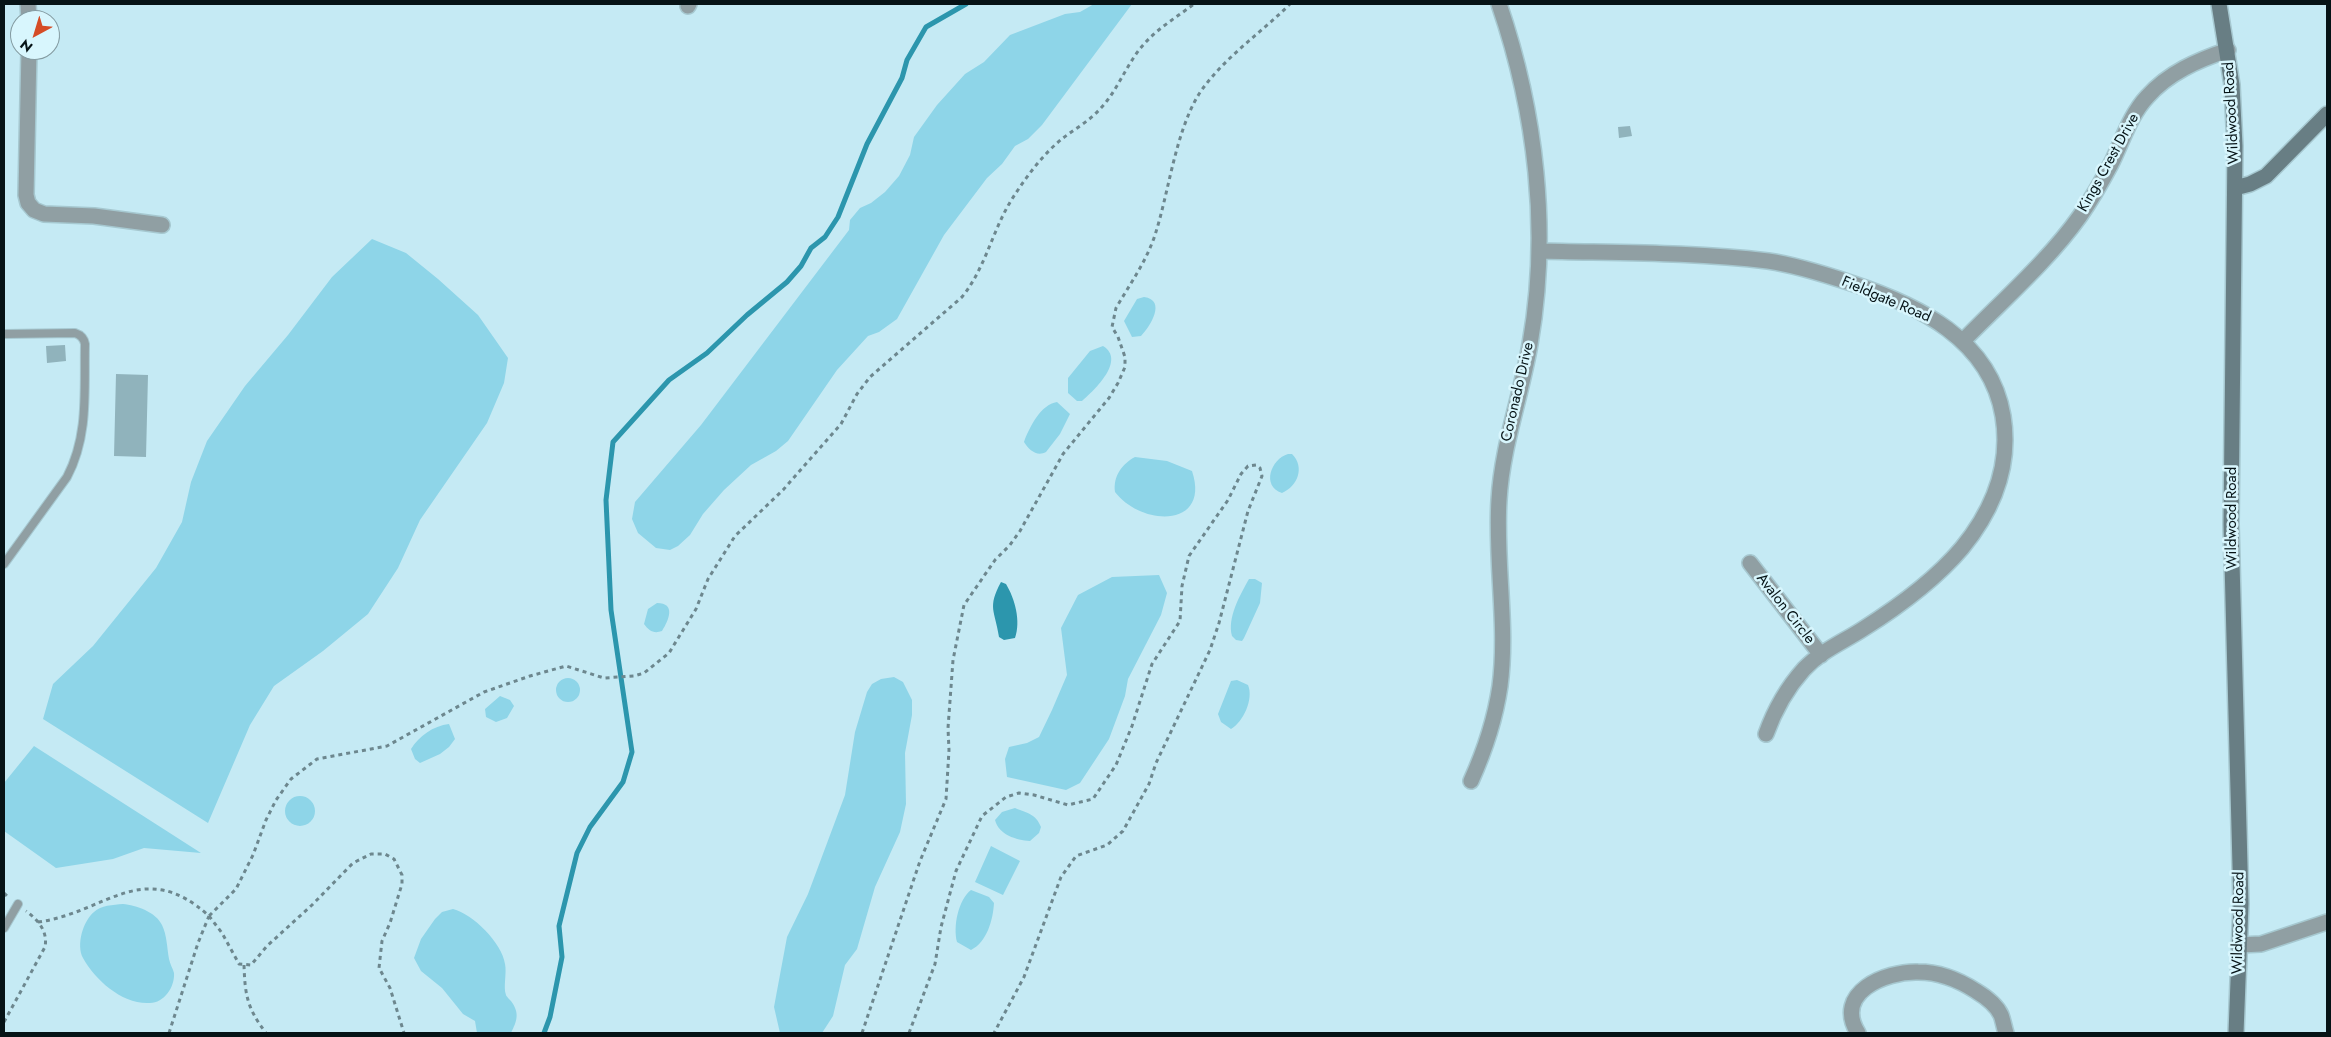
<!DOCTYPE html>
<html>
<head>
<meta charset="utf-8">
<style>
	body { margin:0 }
	#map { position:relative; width:2331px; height:1037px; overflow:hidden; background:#c5eaf4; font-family:Jost,sans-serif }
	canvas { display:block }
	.frame { position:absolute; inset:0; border:5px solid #061316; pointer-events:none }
	.north { position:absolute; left:10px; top:10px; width:50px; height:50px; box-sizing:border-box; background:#d8f6fd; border:1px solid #849ba1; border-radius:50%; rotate:219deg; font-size:14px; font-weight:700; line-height:20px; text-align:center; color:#061316 }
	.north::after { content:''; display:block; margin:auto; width:18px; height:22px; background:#d54c26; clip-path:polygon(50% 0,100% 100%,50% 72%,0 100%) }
</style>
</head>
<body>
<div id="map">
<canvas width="2331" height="1037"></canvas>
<div class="frame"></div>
<div class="north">N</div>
</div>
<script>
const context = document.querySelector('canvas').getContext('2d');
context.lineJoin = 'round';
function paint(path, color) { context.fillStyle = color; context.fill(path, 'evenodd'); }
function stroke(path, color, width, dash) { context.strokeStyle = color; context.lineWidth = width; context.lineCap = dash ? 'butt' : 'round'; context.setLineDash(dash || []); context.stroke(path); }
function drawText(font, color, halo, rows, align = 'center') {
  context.font = font + ' Jost,sans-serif'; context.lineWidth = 5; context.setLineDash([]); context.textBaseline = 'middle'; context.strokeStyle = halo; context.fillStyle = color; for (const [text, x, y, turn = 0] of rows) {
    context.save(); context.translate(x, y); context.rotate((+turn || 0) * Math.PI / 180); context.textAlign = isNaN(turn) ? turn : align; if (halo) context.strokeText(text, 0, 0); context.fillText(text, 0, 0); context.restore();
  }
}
const green = new Path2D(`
	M 1094,4 L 1132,4 L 1042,125 L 1028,139 L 1015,146 L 1002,164 L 987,178 L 944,235 L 897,319 L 879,332 L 868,336 L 837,370 L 788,441 L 776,451 L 751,465 L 724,490 L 703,514 L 690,535 L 678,546 L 670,550 L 656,548 L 638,533 L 632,519 L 635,502 L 701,425 L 849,230 L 850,220 L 860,208 L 871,203 L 885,192 L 899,176 L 910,155 L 914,137 L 937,105 L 965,74 L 984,62 L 1010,35 L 1065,14 L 1080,12 Z
	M 372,239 L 406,253 L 438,279 L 478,315 L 508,358 L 504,383 L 487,423 L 420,520 L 398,568 L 368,614 L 323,651 L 274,686 L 250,725 L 208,823 L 43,719 L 53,684 L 93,646 L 156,568 L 182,522 L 191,482 L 207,441 L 245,386 L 288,335 L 332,277 Z
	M 1144,297 C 1167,300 1150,327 1141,336 L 1132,337 L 1124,321 L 1137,299 Z
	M 1103,346 C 1126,360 1095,390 1082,401 L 1077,401 L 1068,393 L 1068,378 L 1090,351 Z
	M 1057,402 L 1070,414 L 1060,434 L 1046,452 C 1037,457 1029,450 1024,442 C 1029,428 1041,404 1057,402 Z
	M 1288,454 L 1292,454 C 1305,467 1298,486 1282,493 C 1261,486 1271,459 1288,454 Z
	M 1135,457 L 1167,461 L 1192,471 C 1211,528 1142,527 1115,492 C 1113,476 1122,464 1135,457 Z
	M 1159,575 L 1167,593 L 1161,615 L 1128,679 L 1125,696 L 1109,739 L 1080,783 L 1066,790 L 1007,777 L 1005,759 L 1009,747 L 1027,743 L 1039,737 L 1052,710 L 1067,675 L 1061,628 L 1078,595 L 1112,577 Z
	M 1249,579 L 1255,579 L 1262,583 L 1260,603 L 1244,638 L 1242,641 L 1236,640 L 1232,636 C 1227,618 1240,595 1249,579 Z
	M 657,603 C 676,603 669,620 662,631 C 654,634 649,631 644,624 L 648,609 Z
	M 894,677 L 903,682 L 912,700 L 912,715 L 905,753 L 906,804 L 900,832 L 875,887 L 857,949 L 845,965 L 833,1016 L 822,1033 L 780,1033 L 774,1007 L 787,937 L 808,894 L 845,795 L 855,732 L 867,692 L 872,684 L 881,679 Z
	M556 690a12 12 0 1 1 24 0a12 12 0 1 1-24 0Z
	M 1237,680 L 1248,685 C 1254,699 1243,722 1231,729 L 1221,722 L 1218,714 L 1231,681 Z
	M 500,696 L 510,700 L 514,706 L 507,718 L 496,722 L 486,717 L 485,709 Z
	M 449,724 L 455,739 L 449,747 L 440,754 L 420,763 L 415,759 L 411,749 C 419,736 433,726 449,724 Z
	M 34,746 L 201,853 L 144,848 L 113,859 L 56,868 L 4,831 L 4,783 Z
	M285 811a15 15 0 1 1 30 0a15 15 0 1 1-30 0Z
	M 1015,808 C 1027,813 1036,814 1041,827 L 1039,833 L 1030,841 C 1016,840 999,835 995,820 L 1002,812 Z
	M 991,846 L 1020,861 L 1003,895 L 975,882 Z
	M 971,890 L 989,897 L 994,903 C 993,920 987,942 971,950 L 957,942 C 953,927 958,900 971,890 Z
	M 123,904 C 136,905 156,912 162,925 C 167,935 167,948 169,959 C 170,964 173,969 174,973 C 175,987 164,1003 150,1003 C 123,1005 95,980 83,958 C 76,945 83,921 94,912 C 101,905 113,905 123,904 Z
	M 453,909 C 473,914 502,943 505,964 C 507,973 503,987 506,995 C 506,996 510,1000 511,1001 C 520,1013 517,1021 511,1033 L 477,1033 L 475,1021 L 463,1014 L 442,988 L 421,971 L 414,958 L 421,939 L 435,919 L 442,912 Z`);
const water = new Path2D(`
	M 1001,582 L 1006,584 C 1015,599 1021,621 1015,638 L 1004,640 L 999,637 C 995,610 987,608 1001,582 Z`);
const stream = new Path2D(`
	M 544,1033 L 550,1017 L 562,957 L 559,926 L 577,853 L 590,827 L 623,782 L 632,752 L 611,610 L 606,500 L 613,442 L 669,380 L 707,353 L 747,315 L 787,282 L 801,266 L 811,248 L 825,237 L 838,217 L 867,144 L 902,78 L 907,60 L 926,27 L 966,4`);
const building = new Path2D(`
	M 1630,126 L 1632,136 L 1619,138 L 1618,127 Z
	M 65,345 L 66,361 L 47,363 L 46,346 Z
	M 116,374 L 148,375 L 146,457 L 114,456 Z`);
const path = new Path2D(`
	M 4,893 L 9,898
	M 209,916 L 222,933 L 239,964 L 251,965 L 267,946 L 312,905 L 353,863 L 371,854 L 385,854 L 394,859 L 402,875 L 402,884 L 390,923 L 382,941 L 379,968 L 390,988 L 404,1033
	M 38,922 C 106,913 143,856 209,916 L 236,889 L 253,855 L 266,820 L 276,800 L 291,779 L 317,759 L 387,746 L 484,692 L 530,676 L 566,666 L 604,678 L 634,676 L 644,673 L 669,653 L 696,609 L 708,579 L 735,536 L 783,490 L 841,424 L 857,394 L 870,377 L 962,297 C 986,267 992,231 1012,199 C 1026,177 1043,154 1063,138 C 1075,129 1089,121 1099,110 C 1118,91 1126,64 1144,44 C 1158,28 1177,17 1194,4
	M 244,965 C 245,995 247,1008 266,1033
	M 4,1022 L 45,947 C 48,931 38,920 26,911
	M 169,1033 L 198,943 L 209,916
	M 862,1033 L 920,861 L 946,799 L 949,750 L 948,728 L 953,660 L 964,605 L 995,560 L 1010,545 L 1020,531 L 1063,454 L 1109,398 L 1118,383 L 1125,367 L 1125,357 L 1118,337 L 1112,327 L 1116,308 C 1130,284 1146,262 1155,235 C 1169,192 1175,133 1199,94 C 1223,58 1260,34 1290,4
	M 909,1033 L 935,964 L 941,927 L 956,871 L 982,816 L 1006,797 L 1019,793 L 1034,795 L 1068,805 L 1093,799 L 1116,765 L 1132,726 L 1152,664 L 1180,621 L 1182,586 L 1189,556 L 1228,500 L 1241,474 L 1248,466 L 1256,465 L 1260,468 L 1262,476 L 1248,511 L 1219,623 L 1210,650 L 1156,763 L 1149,784 L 1123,831 L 1107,845 L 1076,856 L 1061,877 L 1024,977 L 994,1033`);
const lane = new Path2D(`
	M 4,334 L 75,333 C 81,335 84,338 85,344 C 84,391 89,435 67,477 L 4,564
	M 4,928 L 18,904`);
const street = new Path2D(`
	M 28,4 L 29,20
	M 688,6 L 689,4
	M 29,50 L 26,195 L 28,203 L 34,210 L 44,214 L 94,216 L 162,225
	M 1540,251 C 1616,253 1693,252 1768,261 C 1796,265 1824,274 1851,283 C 1918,305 1990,339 2003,416 C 2011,465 1993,510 1962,548 C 1935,580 1898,607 1863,629 C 1843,642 1821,651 1804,669 C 1786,689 1775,709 1766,734
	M 1963,341 C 2002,301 2048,261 2080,216 C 2091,200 2102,181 2111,164 C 2122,142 2130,115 2147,97 C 2168,73 2198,60 2228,50
	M 1750,563 L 1821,655
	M 1471,781 C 1485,750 1495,720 1500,686 C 1508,625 1495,562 1499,500 C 1502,446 1521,397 1530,344 C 1550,231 1536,112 1499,4
	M 2240,945 L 2261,944 L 2327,922
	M 1858,1033 C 1833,993 1885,971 1918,972 C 1939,972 1959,980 1976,991 C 1986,997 1996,1004 2001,1015 C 2003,1020 2004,1027 2006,1033`);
const secondary = new Path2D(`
	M 2219,4 L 2232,85 L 2235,146 L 2231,524 L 2241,904 L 2236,1033
	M 2235,188 L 2250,184 L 2266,176 L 2327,114`);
const streetNames = [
	["Wildwood Road",2232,113,-93],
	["Kings Crest Drive",2109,163,-61],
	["Fieldgate Road",1886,300,23],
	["Coronado Drive",1518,392,-77],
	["Wildwood Road",2232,518,-90],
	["Avalon Circle",1785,609,52],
	["Wildwood Road",2239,923,-89]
];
paint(green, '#8ed5e8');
paint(water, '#2c96ad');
stroke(stream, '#2c96ad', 5);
paint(building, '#90b3bc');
stroke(lane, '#a6c8d0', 10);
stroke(street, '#a6c8d0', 18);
stroke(secondary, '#a6c8d0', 18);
stroke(path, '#6d878e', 3, [4, 4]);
stroke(lane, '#909fa3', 8);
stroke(street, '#909fa3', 15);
stroke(secondary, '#687e84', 15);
drawText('15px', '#061316', '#d8f6fd', streetNames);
</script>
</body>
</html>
